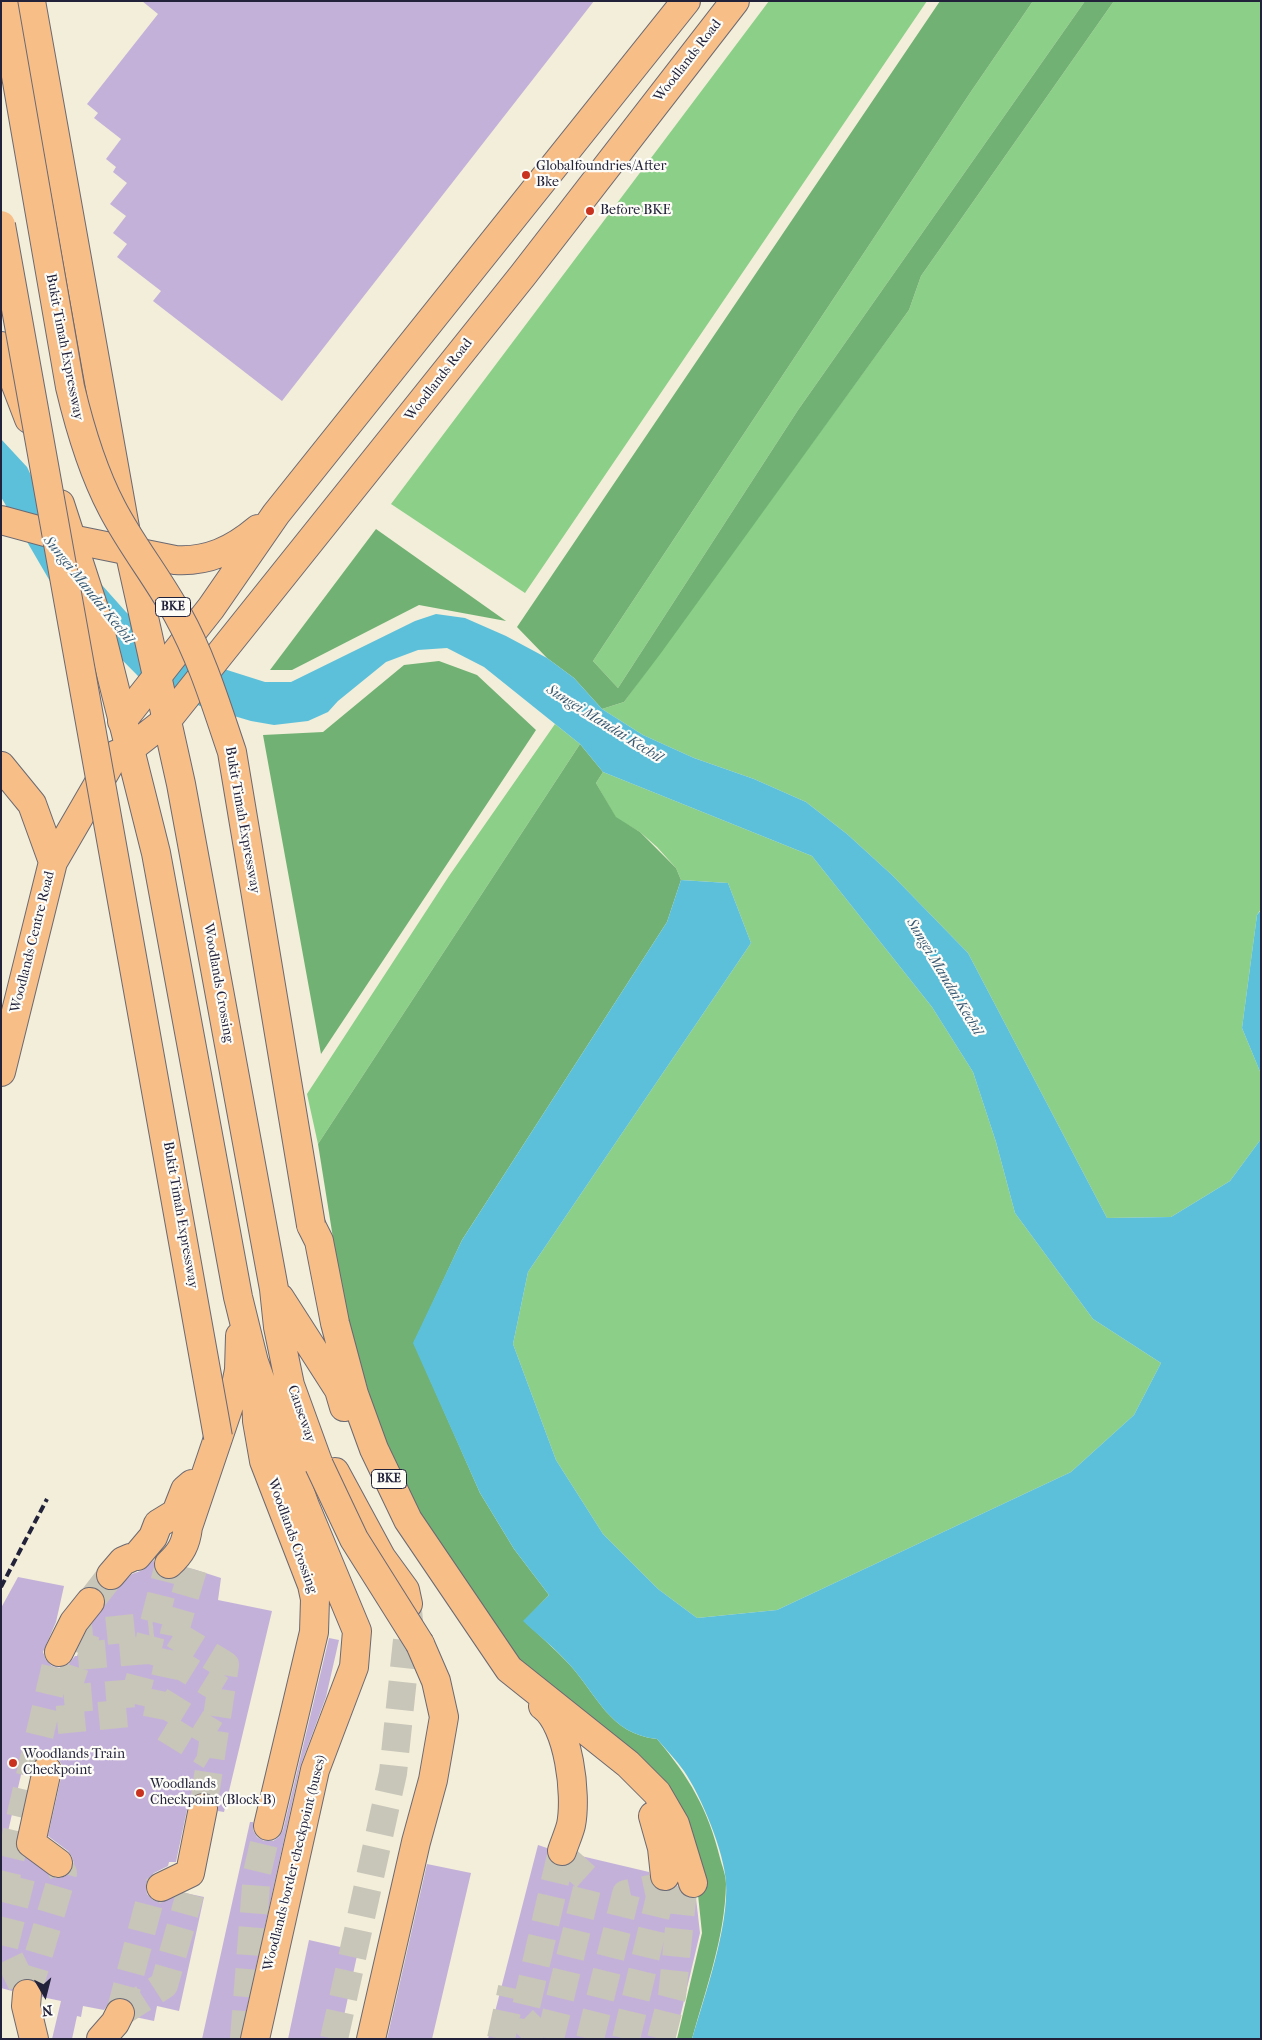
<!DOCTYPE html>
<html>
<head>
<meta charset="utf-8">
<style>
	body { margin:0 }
	#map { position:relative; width:1262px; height:2040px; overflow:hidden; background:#f2eed9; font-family:"IM FELL French Canon",serif }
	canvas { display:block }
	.frame { position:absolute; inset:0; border:2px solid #22223b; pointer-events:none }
	.north { position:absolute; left:20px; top:1970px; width:50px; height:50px; -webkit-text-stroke:4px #fdfcf7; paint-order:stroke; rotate:172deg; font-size:14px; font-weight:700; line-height:20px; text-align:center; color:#22223b }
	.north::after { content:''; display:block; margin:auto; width:18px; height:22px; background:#22223b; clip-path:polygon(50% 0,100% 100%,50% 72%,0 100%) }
</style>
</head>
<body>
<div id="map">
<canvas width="1262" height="2040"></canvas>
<div class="frame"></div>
<div class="north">N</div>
</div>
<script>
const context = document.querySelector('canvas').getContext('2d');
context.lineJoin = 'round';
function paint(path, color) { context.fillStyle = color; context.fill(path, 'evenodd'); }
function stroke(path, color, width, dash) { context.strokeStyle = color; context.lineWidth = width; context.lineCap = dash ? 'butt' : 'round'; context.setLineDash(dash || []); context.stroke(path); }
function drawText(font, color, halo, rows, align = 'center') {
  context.font = font + ' "IM FELL French Canon",serif'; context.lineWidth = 4.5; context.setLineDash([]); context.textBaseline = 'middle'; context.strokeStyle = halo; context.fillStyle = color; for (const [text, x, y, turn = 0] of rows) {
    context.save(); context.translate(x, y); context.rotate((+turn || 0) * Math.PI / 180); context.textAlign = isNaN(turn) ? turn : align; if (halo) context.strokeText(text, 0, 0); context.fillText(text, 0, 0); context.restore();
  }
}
const green = new Path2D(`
	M 769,1 L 927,1 L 525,593 L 391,504 Z
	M 1033,1 L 1085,1 L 798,410 L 618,688 L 593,661 L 970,93 Z
	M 1114,1 L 1261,1 L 1261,909 L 1257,915 L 1242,1028 L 1261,1074 L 1261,1139 L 1230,1181 L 1171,1217 L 1107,1218 L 968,953 L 892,875 L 847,834 L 806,802 L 754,779 L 694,758 L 643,735 L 602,709 L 624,702 L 909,310 L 921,276 Z
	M 555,724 L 580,744 L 318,1144 L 307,1094 L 449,876 Z
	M 603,772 L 812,856 L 932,1007 L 973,1072 L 996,1142 L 1015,1213 L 1093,1319 L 1161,1363 L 1134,1415 L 1071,1472 L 777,1610 L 697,1618 L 658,1589 L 603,1534 L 556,1460 L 513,1344 L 528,1272 L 751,943 L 728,883 L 681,880 L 676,868 L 657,847 L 640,832 L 616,818 L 596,783 Z`);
const forest = new Path2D(`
	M 940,1 L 1033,1 L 970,93 L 593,661 L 618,688 L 798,410 L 1085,1 L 1114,1 L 921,276 L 909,310 L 661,653 L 624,702 L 602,709 L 574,678 L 547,658 L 517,627 Z
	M 376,529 L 506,621 L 419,605 L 292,670 L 270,670 Z
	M 439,661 L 477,675 L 536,730 L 321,1054 L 263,735 L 323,732 L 404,665 Z
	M 580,744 L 603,772 L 596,783 L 616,817 L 640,832 L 676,868 L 681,880 L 667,922 L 462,1240 L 414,1343 L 480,1493 L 514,1549 L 549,1595 L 524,1621 C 539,1635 555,1649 569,1664 C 597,1694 609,1734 657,1739 C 689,1777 708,1809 720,1858 C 722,1866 726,1875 726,1884 C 725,1937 706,1988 692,2039 L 677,2039 L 702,1933 L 697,1885 L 678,1822 L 506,1649 L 400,1482 L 371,1400 L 344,1307 L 318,1144 Z`);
const water = new Path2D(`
	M 1,439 L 27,467 L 39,492 L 93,575 L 126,612 L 157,641 L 186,657 L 265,682 L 291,682 L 415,621 L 436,614 L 465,618 L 506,636 L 547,658 L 574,678 L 602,709 L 643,735 L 694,758 L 754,779 L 806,802 L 847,834 L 892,875 L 968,953 L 1107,1218 L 1171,1217 L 1230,1181 L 1261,1139 L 1261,2039 L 692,2039 C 705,1994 729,1927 726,1882 C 724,1851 701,1796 684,1771 C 676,1760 666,1749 657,1739 C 609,1734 597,1694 569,1664 C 555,1648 538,1635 523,1621 L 549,1595 L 514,1549 L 480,1493 L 413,1343 L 462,1240 L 667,922 L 681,880 L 728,883 L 751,943 L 528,1272 L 513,1344 L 556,1460 L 603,1534 L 658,1589 L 697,1618 L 777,1610 L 1071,1472 L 1134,1415 L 1161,1363 L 1093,1319 L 1015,1213 L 996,1142 L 973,1072 L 932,1007 L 812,856 L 603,772 L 580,744 L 484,667 L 447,648 L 418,650 L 386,662 L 338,701 L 328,712 L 308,721 L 274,725 L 251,721 L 200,706 L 138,676 L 58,595 L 1,497 Z
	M 1261,910 L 1261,1074 L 1242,1028 L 1257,915 Z`);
const building = new Path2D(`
	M 142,1 L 594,1 L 282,401 L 153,301 L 161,291 L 117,257 L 127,244 L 113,233 L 126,216 L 110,204 L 127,183 L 113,172 L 116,167 L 106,159 L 121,139 L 94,118 L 98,113 L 87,104 L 158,14 Z
	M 154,1560 L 154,1568 L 157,1574 L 164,1579 L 173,1579 L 187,1568 L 193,1569 L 221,1578 L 218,1600 L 272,1611 L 224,1812 L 218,1811 L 218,1803 L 213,1796 L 207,1793 L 198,1793 L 192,1797 L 188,1805 L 176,1862 L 169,1862 L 168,1866 L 154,1873 L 148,1879 L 146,1885 L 147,1894 L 153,1900 L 159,1902 L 185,1893 L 204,1897 L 179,2011 L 157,2006 L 154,2021 L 135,2017 L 133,2004 L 127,1999 L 119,1998 L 111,2000 L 104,2010 L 83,2006 L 81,2017 L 77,2016 L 72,2039 L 52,2039 L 61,2001 L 42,1997 L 41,1987 L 36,1981 L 29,1979 L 20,1980 L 12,1991 L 1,1988 L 1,1849 L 20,1853 L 56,1878 L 64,1877 L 70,1873 L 74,1864 L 72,1857 L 68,1851 L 48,1836 L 62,1773 L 62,1765 L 58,1759 L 51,1755 L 42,1755 L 35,1760 L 32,1767 L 23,1766 L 7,1836 L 1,1835 L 1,1608 L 18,1577 L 64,1586 L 56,1622 L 43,1652 L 46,1660 L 52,1666 L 60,1668 L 68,1665 L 75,1656 L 77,1656 L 87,1630 L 105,1605 L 104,1596 L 94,1587 L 96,1578 L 101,1587 L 109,1590 L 116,1590 L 132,1574 L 143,1570 Z
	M 329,1638 L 339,1640 L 326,1697 L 300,1767 L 240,2039 L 202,2039 L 250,1822 L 253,1822 L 253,1830 L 257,1837 L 264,1841 L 273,1841 L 279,1837 L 283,1830 Z
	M 538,1845 L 547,1848 L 550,1861 L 557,1866 L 564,1866 L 572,1863 L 577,1855 L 649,1872 L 652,1885 L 658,1890 L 667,1891 L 677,1885 L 683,1895 L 689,1898 L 696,1898 L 700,1933 L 675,2039 L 488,2039 Z
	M 427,1864 L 471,1873 L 432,2039 L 387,2039 Z
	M 309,1940 L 358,1951 L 339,2039 L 288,2039 Z`);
const highwayTunnel = new Path2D(`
	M 193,1569 L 174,1634 L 156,1722 L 211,1756
	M 90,1602 L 111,1575
	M 174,1634 L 225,1665 L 203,1808
	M 78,1656 L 148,1650
	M 169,1658 L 221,1690
	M 66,1693 L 86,1633 L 153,1626
	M 64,1699 L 136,1693
	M 160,1701 L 215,1735
	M 57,1720 L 131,1713 L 169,1564
	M 21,1878 L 4,1947 L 27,1994
	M 1,1899 L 59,1652
	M 27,1994 L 63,1873 L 58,1863
	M 120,2013 L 164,1985 L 190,1894
	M 120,2013 L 152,1892 L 161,1887
	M 244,2039 L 257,1873 L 268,1826
	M 334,2039 L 393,1773 L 409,1621 L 408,1610
	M 501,2039 L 512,1988
	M 542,2039 L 523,2020 L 562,1851
	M 550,2039 L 589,1880 L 561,1855
	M 590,2039 L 626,1894 L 663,1886
	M 626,2039 L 665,1876
	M 661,2039 L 672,1996 L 684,1881`);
const major = new Path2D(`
	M 1,520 L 71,539 L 175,560 C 208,562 233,550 258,529
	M 122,721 L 211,608 L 276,514 L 686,1
	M 1,766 L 32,804 L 53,862
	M 1,1072 L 53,862 L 115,755 L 131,748 L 168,719 L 523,275 L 735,1`);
const highway = new Path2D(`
	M 31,1 L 129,550 L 181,784 L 274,1289 L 278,1327 L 290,1385 L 319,1465
	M 1,346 L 29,419
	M 60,504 L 97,618 L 156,853 L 238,1297 L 254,1362 L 305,1506 L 357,1631 L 354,1667 L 315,1770 L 255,2039
	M 311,1225 L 319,1241 L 335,1323 L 354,1394 L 374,1449 L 408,1520 L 509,1669 L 628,1764 L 657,1793 L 675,1824 L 693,1883
	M 280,1298 L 339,1390 L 344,1407
	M 256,1393 L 257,1421 L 264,1461 L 312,1585 L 315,1599 L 314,1632 L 268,1826
	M 335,1472 L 381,1557 L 405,1590 L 408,1604
	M 137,1556 L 153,1537 L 158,1524 L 176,1513 L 185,1490 L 192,1484
	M 169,1564 C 181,1553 186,1544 188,1527 L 236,1385 L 239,1370 L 240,1336
	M 111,1575 L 123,1561 L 130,1558
	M 59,1652 L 74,1622 L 90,1602
	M 543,1706 C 569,1725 577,1795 571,1825 C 569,1833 565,1842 562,1851
	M 47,1770 L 31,1843 L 58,1863
	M 653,1816 L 662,1848 L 665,1876
	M 161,1887 L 190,1873 L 203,1808
	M 27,1994 L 26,2006 L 34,2039
	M 101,2039 L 115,2023 L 120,2013
	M 371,2039 L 416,1842 L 433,1780 L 444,1717 L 436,1681 L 420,1644`);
const rail = new Path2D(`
	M 1,1587 L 47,1499`);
const highwayBridge = new Path2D(`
	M 3,1 L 70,387 C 80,429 92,470 112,508 C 131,545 158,578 178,615 C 202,658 216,705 232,752 L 311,1225
	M 1,225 L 218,1437
	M 319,1465 L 354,1539 L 420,1644`);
const markers = [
	[526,175,5,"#c8321e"],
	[590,211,5,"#c8321e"],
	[13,1763,5,"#c8321e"],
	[140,1793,5,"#c8321e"]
];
const shields = [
	[173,607,35],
	[389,1479,35]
];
const shieldNames = [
	["BKE",173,607],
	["BKE",389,1479]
];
const streetNames = [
	["Woodlands Road",688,61,-52],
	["Bukit Timah Expressway",64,347,79],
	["Woodlands Road",439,380,-52],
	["Bukit Timah Expressway",242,820,80],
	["Woodlands Centre Road",33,942,-76],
	["Woodlands Crossing",218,983,80],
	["Bukit Timah Expressway",180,1215,80],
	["Causeway",301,1414,71],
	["Woodlands Crossing",292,1536,70],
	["Woodlands border checkpoint (buses)",295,1863,-76]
];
const poiNames = [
	["Globalfoundries/After",536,167],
	["Bke",536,183],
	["Before BKE",600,211],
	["Woodlands Train",23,1755],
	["Checkpoint",23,1771],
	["Woodlands",150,1785],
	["Checkpoint (Block B)",150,1801]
];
const waterNames = [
	["Sungei Mandai Kechil",88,590,51],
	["Sungei Mandai Kechil",604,724,32],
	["Sungei Mandai Kechil",944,977,59]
];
paint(green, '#8ccf88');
paint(forest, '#71b274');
paint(water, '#5dc0db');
paint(building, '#c4b1da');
stroke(highwayTunnel, '#c8c5b9', 28, [28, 14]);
stroke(major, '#6b6972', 30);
stroke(highway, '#6b6972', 30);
stroke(major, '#f7be88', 28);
stroke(highway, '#f7be88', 28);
stroke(rail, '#22223b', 4, [8, 4]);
stroke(highwayBridge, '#6b6972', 30, []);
stroke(highwayBridge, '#f7be88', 28);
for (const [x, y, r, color] of markers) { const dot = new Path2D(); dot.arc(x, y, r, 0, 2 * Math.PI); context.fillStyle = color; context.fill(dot); stroke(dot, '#fdfcf7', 2); }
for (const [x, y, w] of shields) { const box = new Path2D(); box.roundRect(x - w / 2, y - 9.5, w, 19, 4); context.fillStyle = '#fdfcf7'; context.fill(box); stroke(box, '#22223b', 1); }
drawText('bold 12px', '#22223b', null, shieldNames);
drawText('14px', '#22223b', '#fdfcf7', streetNames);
drawText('14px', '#22223b', '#fdfcf7', poiNames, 'left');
drawText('italic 15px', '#375973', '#fdfcf7', waterNames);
</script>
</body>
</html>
